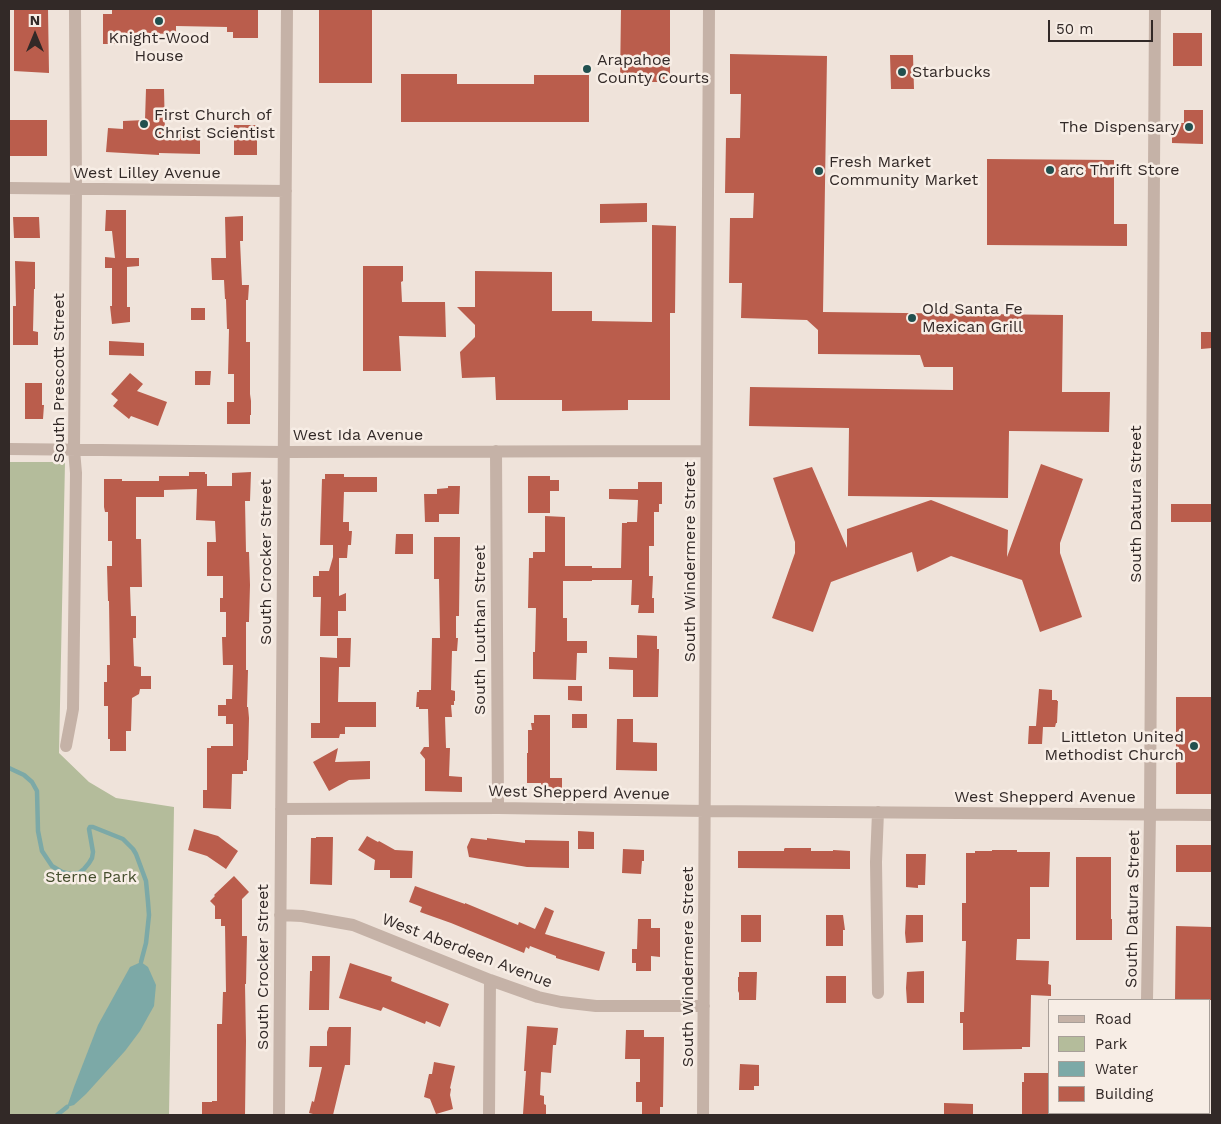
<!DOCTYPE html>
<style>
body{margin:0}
#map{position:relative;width:1221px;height:1124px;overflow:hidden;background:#efe3da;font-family:"Work Sans",sans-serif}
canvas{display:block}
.frame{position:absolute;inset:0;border:10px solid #322927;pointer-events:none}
.legend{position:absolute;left:1048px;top:999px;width:162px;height:115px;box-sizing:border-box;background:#f7ede5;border:1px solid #a89f99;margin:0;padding:6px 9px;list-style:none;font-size:15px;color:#322927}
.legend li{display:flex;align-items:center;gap:10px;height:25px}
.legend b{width:25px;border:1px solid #a89f99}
.north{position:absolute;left:10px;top:10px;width:50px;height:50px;-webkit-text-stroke:4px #f7ede5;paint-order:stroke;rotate:0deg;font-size:14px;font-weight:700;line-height:20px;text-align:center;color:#322927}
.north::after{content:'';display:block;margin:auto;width:18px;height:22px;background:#322927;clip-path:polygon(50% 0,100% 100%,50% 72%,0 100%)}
.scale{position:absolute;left:1048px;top:20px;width:105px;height:22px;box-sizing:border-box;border:2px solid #322927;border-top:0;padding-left:6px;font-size:15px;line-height:18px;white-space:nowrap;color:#322927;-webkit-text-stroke:4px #f7ede5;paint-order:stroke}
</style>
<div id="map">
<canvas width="1221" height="1124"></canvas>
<div class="frame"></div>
<ul class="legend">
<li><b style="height:6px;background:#c5b2a7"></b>Road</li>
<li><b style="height:14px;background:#b4bc9b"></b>Park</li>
<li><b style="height:14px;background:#7ca9a7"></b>Water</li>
<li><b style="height:14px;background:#ba5d4c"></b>Building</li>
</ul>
<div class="north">N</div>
<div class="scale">50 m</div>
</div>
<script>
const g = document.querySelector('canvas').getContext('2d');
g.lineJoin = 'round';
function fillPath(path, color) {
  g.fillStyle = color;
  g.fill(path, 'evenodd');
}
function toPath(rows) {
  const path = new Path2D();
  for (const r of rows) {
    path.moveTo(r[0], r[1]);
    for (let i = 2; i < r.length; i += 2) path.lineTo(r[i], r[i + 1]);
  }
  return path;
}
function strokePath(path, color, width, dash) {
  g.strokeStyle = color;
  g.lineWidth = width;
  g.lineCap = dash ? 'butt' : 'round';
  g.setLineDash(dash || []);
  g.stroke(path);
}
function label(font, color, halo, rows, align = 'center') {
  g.font = font + ' "Work Sans",sans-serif';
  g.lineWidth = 5;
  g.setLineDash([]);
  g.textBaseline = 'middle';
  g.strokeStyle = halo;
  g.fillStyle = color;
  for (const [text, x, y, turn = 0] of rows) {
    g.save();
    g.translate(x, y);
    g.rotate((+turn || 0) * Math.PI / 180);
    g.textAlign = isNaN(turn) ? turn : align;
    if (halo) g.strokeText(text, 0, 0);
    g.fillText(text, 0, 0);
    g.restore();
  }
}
fillPath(toPath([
 [9,462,65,462,59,753,89,782,116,798,174,807,169,1115,9,1115]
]), '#b4bc9b');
fillPath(toPath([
 [141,962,148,967,156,985,154,1006,140,1031,125,1051,86,1094,74,1105,67,1107,74,1087,98,1025,130,967]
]), '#7ca9a7');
strokePath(toPath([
 [9,768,24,775,32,782,37,791,38,831,42,851,52,866,62,872,71,874,79,873,84,869,89,863,92,858,93,852,89,829,90,827,93,827,123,839,133,849,136,854,146,881,148,902,149,915,146,943,141,962],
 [57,1115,67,1107]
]), '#7ca9a7', 4.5);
fillPath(toPath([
 [14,9,48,9,49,73,14,71],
 [112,9,258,9,258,38,233,38,233,32,227,32,227,27,176,26,176,34,133,33,133,36,115,36,115,44,103,44,103,14,112,14],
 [319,9,372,9,372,83,319,83],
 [621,9,670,9,670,82,620,82],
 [1173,33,1202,33,1202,66,1173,66],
 [730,54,827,56,823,312,1063,315,1062,392,1110,392,1109,432,1009,431,1008,498,848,496,849,428,749,426,750,387,953,390,953,367,924,367,920,355,818,354,818,330,807,320,741,318,742,283,729,283,730,218,753,218,754,193,725,193,726,138,740,138,741,94,730,94],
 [890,55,913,55,914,89,891,89],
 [401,74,457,74,457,84,534,84,534,75,589,75,589,122,401,122],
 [146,89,164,89,165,133,200,133,200,154,159,153,159,155,106,152,108,128,123,129,123,121,145,120],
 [1184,110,1203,110,1203,144,1172,143,1172,123,1184,123],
 [9,120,47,120,47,156,9,156],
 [234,125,257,125,257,155,234,155],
 [987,159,1114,160,1114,224,1127,224,1127,246,987,245],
 [647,203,647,222,600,223,600,204],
 [106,210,126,210,126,258,139,258,139,266,127,267,127,307,130,307,130,322,112,324,110,306,112,306,112,268,105,268,105,257,115,258,112,231,105,231],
 [243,216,243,241,240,241,242,285,249,285,248,300,246,300,246,342,250,342,250,394,251,401,251,415,250,415,250,424,227,424,227,402,234,402,234,374,228,374,229,329,227,329,226,299,225,299,224,280,212,280,211,258,226,258,225,217],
 [13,217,39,217,40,238,14,238],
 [652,225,676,226,675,313,670,313,670,400,628,400,628,410,562,411,562,400,496,400,495,377,462,378,460,352,475,337,475,325,457,307,475,307,475,271,552,272,552,311,592,311,592,321,652,322],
 [15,261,35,262,35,289,34,289,33,331,38,332,38,345,13,345,13,306,16,306],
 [363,266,403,266,403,281,401,282,402,302,445,302,446,337,399,336,401,371,363,371],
 [191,308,205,308,205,320,191,320],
 [1201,332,1212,332,1212,348,1201,349],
 [109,341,144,343,144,356,109,355],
 [195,371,211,371,210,385,195,385],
 [130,373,143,384,137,391,167,402,158,426,131,416,129,419,113,406,118,400,111,394],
 [25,383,42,383,42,405,44,405,43,419,25,419],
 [1041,464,1083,479,1060,543,1060,553,1082,617,1040,632,1022,580,951,556,917,572,912,552,831,582,813,632,772,618,795,553,795,542,773,478,812,467,847,548,847,529,931,500,1008,530,1007,557],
 [189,472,205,472,205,474,207,474,207,486,232,486,232,473,251,472,250,501,245,501,246,552,249,552,250,585,249,621,249,622,246,622,246,670,248,670,247,707,248,707,249,718,248,760,247,760,247,771,243,771,243,774,232,774,231,809,203,808,203,790,207,790,207,748,211,748,211,746,233,746,233,724,226,724,226,716,218,716,218,705,226,705,226,699,232,699,233,665,223,665,222,637,226,637,226,612,220,612,220,598,223,598,223,576,207,576,207,542,216,542,215,521,196,520,197,489,164,490,164,497,136,497,136,539,141,539,142,587,130,587,131,616,136,616,136,638,133,638,134,666,141,667,141,676,151,676,151,689,140,689,139,694,132,698,131,731,126,731,126,751,110,751,110,739,108,739,108,706,104,706,104,682,107,682,107,665,110,665,109,601,108,601,107,566,112,566,112,541,108,541,108,512,105,512,104,507,104,479,122,479,122,481,159,481,159,476,189,476],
 [325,474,344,474,344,477,377,477,377,492,344,492,343,522,349,522,349,531,352,531,351,545,348,545,347,558,339,558,339,596,346,593,346,611,338,611,338,636,320,636,321,597,313,597,313,576,319,576,319,571,329,571,333,557,333,545,320,545,322,479,325,479],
 [528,476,550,476,550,480,559,480,559,491,550,491,550,513,528,513],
 [638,482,662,482,662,504,659,504,659,512,654,512,654,546,649,546,649,576,653,576,652,598,654,598,654,613,638,613,639,605,631,605,632,580,592,580,592,581,563,581,563,618,567,618,567,641,587,641,587,653,577,653,576,680,533,679,533,652,535,652,536,608,528,608,529,558,533,558,533,552,545,552,545,516,565,517,565,566,592,566,592,568,621,568,622,523,627,523,627,522,637,522,638,500,609,499,609,489,638,489],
 [448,486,460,486,459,514,439,514,439,522,425,522,424,494,437,494,437,489,448,488],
 [1171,504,1212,504,1212,522,1171,522],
 [396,534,413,534,413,554,395,554],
 [434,537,460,537,459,616,456,616,456,638,458,638,457,651,452,651,451,690,455,691,455,701,454,701,454,705,451,705,452,717,445,717,446,748,450,748,449,776,462,777,462,792,425,791,425,759,420,753,424,747,429,747,428,709,419,709,419,707,416,707,417,692,419,692,419,690,431,690,432,638,440,638,439,579,434,579],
 [637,635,657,636,657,649,659,649,658,697,633,697,633,670,609,669,609,657,637,658],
 [337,638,351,638,350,667,339,667,338,702,376,702,376,727,345,727,345,734,340,734,339,738,311,738,311,723,320,723,320,657,337,658],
 [568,686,582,686,582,701,568,700],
 [1039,689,1052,690,1052,700,1057,700,1057,701,1058,701,1057,723,1056,723,1055,727,1043,727,1042,744,1028,744,1029,726,1036,726],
 [1176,697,1212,697,1212,794,1176,794],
 [572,714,587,714,587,728,572,728],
 [534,715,550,715,550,778,562,778,562,790,542,790,541,783,527,783,527,753,528,753,528,730,532,730,531,723,534,723],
 [617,719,633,719,633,742,657,743,657,771,616,770],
 [338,748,335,762,370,761,370,779,349,780,329,791,313,762],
 [194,829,218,836,238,851,226,869,207,856,188,850],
 [578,831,594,832,594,849,578,849],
 [367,836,378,842,379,841,395,850,413,851,412,878,390,878,390,870,374,870,375,860,358,850],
 [316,837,333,837,332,885,310,884,311,838,316,838],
 [471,838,487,840,487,838,525,843,525,840,569,841,569,868,527,867,469,857,467,847],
 [1176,845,1212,845,1212,872,1176,872],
 [785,848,811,848,811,851,833,851,833,850,850,851,850,869,738,868,738,851,784,851,784,849],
 [623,849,644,850,644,861,642,861,641,874,622,873],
 [992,850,1017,850,1017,852,1050,852,1049,887,1030,887,1030,939,1017,939,1016,960,1049,961,1048,984,1051,985,1051,996,1031,995,1030,1047,1022,1047,1022,1049,963,1050,963,1023,960,1023,960,1012,964,1012,966,941,962,941,962,903,966,903,966,853,975,853,975,851,992,851],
 [906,854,926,854,925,885,918,885,918,888,906,887],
 [1076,857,1111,857,1111,919,1112,919,1112,940,1076,940],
 [234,876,249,892,242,899,242,936,247,936,246,984,245,984,246,1041,245,1115,202,1115,202,1102,212,1102,212,1101,217,1101,217,1024,222,1024,223,992,226,992,225,926,221,926,221,919,215,919,215,906,210,901,215,896,214,895],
 [415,886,465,904,465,903,518,925,519,922,535,929,545,907,554,911,545,934,605,952,599,971,556,958,556,956,530,946,529,949,526,947,524,953,451,923,420,912,422,907,409,902],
 [741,915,761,915,761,942,741,942],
 [826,915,843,915,845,930,843,930,843,946,826,946],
 [906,915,923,915,923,942,906,943,905,933],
 [638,919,651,919,651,928,660,928,660,957,651,956,651,971,636,971,636,963,632,963,632,949,637,949],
 [1176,926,1212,927,1212,1000,1175,1000],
 [312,956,330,956,329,1010,309,1010,310,971,312,971],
 [350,963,392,977,391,981,449,1004,440,1027,426,1021,425,1024,383,1007,381,1011,339,998],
 [924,971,924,1003,907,1003,906,988,907,972],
 [739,972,757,972,756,1000,739,1000,739,993,738,991,738,977,739,977],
 [826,976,846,976,846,1003,826,1003],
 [527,1026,558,1028,556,1045,553,1045,551,1073,541,1072,540,1095,544,1096,544,1104,546,1105,546,1115,523,1114,526,1071,524,1071],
 [329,1027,351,1027,350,1065,345,1065,333,1115,317,1115,309,1113,312,1101,314,1102,322,1067,309,1067,310,1046,327,1046,327,1032],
 [626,1030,644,1030,644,1037,664,1037,663,1107,660,1107,660,1115,642,1115,642,1102,636,1102,636,1082,640,1082,640,1059,625,1059],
 [434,1062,455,1066,450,1088,451,1089,450,1095,453,1109,436,1114,430,1099,424,1097,429,1074,432,1074],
 [740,1064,759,1065,759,1086,754,1086,754,1090,739,1090],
 [1024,1073,1050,1073,1050,1115,1022,1115,1022,1082,1024,1082],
 [944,1103,973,1104,973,1115,944,1115]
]), '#ba5d4c');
strokePath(toPath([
 [9,188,286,191],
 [9,449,283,452,706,451],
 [496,451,498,808],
 [66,746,73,709,76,473,74,450,76,189,75,9],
 [281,809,498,808,705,811,1212,815],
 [878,812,876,862,878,993],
 [280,915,302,916,353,925,490,980,538,997,561,1002,596,1006,704,1006],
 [1147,1000,1150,814,1155,9],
 [279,1115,287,9],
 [489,1115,490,980],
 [703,1115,709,9],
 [1146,1115,1146,1113]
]), '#c5b2a7', 12);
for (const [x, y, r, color] of [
 [159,21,5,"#21504f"],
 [587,69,5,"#21504f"],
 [902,72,5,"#21504f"],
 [144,124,5,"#21504f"],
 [1189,127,5,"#21504f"],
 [1050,170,5,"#21504f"],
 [819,171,5,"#21504f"],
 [912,318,5,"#21504f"],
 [1194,746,5,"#21504f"]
]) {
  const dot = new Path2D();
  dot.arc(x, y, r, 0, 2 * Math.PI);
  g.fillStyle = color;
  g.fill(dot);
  strokePath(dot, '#f7ede5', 2);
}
label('16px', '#322927', '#f7ede5', [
 ["Knight-Wood",159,38,"center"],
 ["House",159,56,"center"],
 ["Arapahoe",597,60],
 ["County Courts",597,78],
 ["Starbucks",912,72],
 ["First Church of",154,115],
 ["Christ Scientist",154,133],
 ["The Dispensary",1179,127,"right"],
 ["Fresh Market",829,162],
 ["Community Market",829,180],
 ["arc Thrift Store",1060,170],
 ["Old Santa Fe",922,309],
 ["Mexican Grill",922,327],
 ["Littleton United",1184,737,"right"],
 ["Methodist Church",1184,755,"right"]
], 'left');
label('16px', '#322927', '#f7ede5', [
 ["West Lilley Avenue",147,173],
 ["South Prescott Street",59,378,-90],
 ["West Ida Avenue",358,435],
 ["South Datura Street",1136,504,-90],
 ["South Crocker Street",266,562,-90],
 ["South Windermere Street",690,562,-90],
 ["South Louthan Street",480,630,-90],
 ["West Shepperd Avenue",579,793,1],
 ["West Shepperd Avenue",1045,797],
 ["South Datura Street",1133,909,-89],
 ["West Aberdeen Avenue",467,951,21],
 ["South Crocker Street",263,967,-90],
 ["South Windermere Street",688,967,-90]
]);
label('16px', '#454e2d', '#f7ede5', [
 ["Sterne Park",91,877]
]);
</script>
